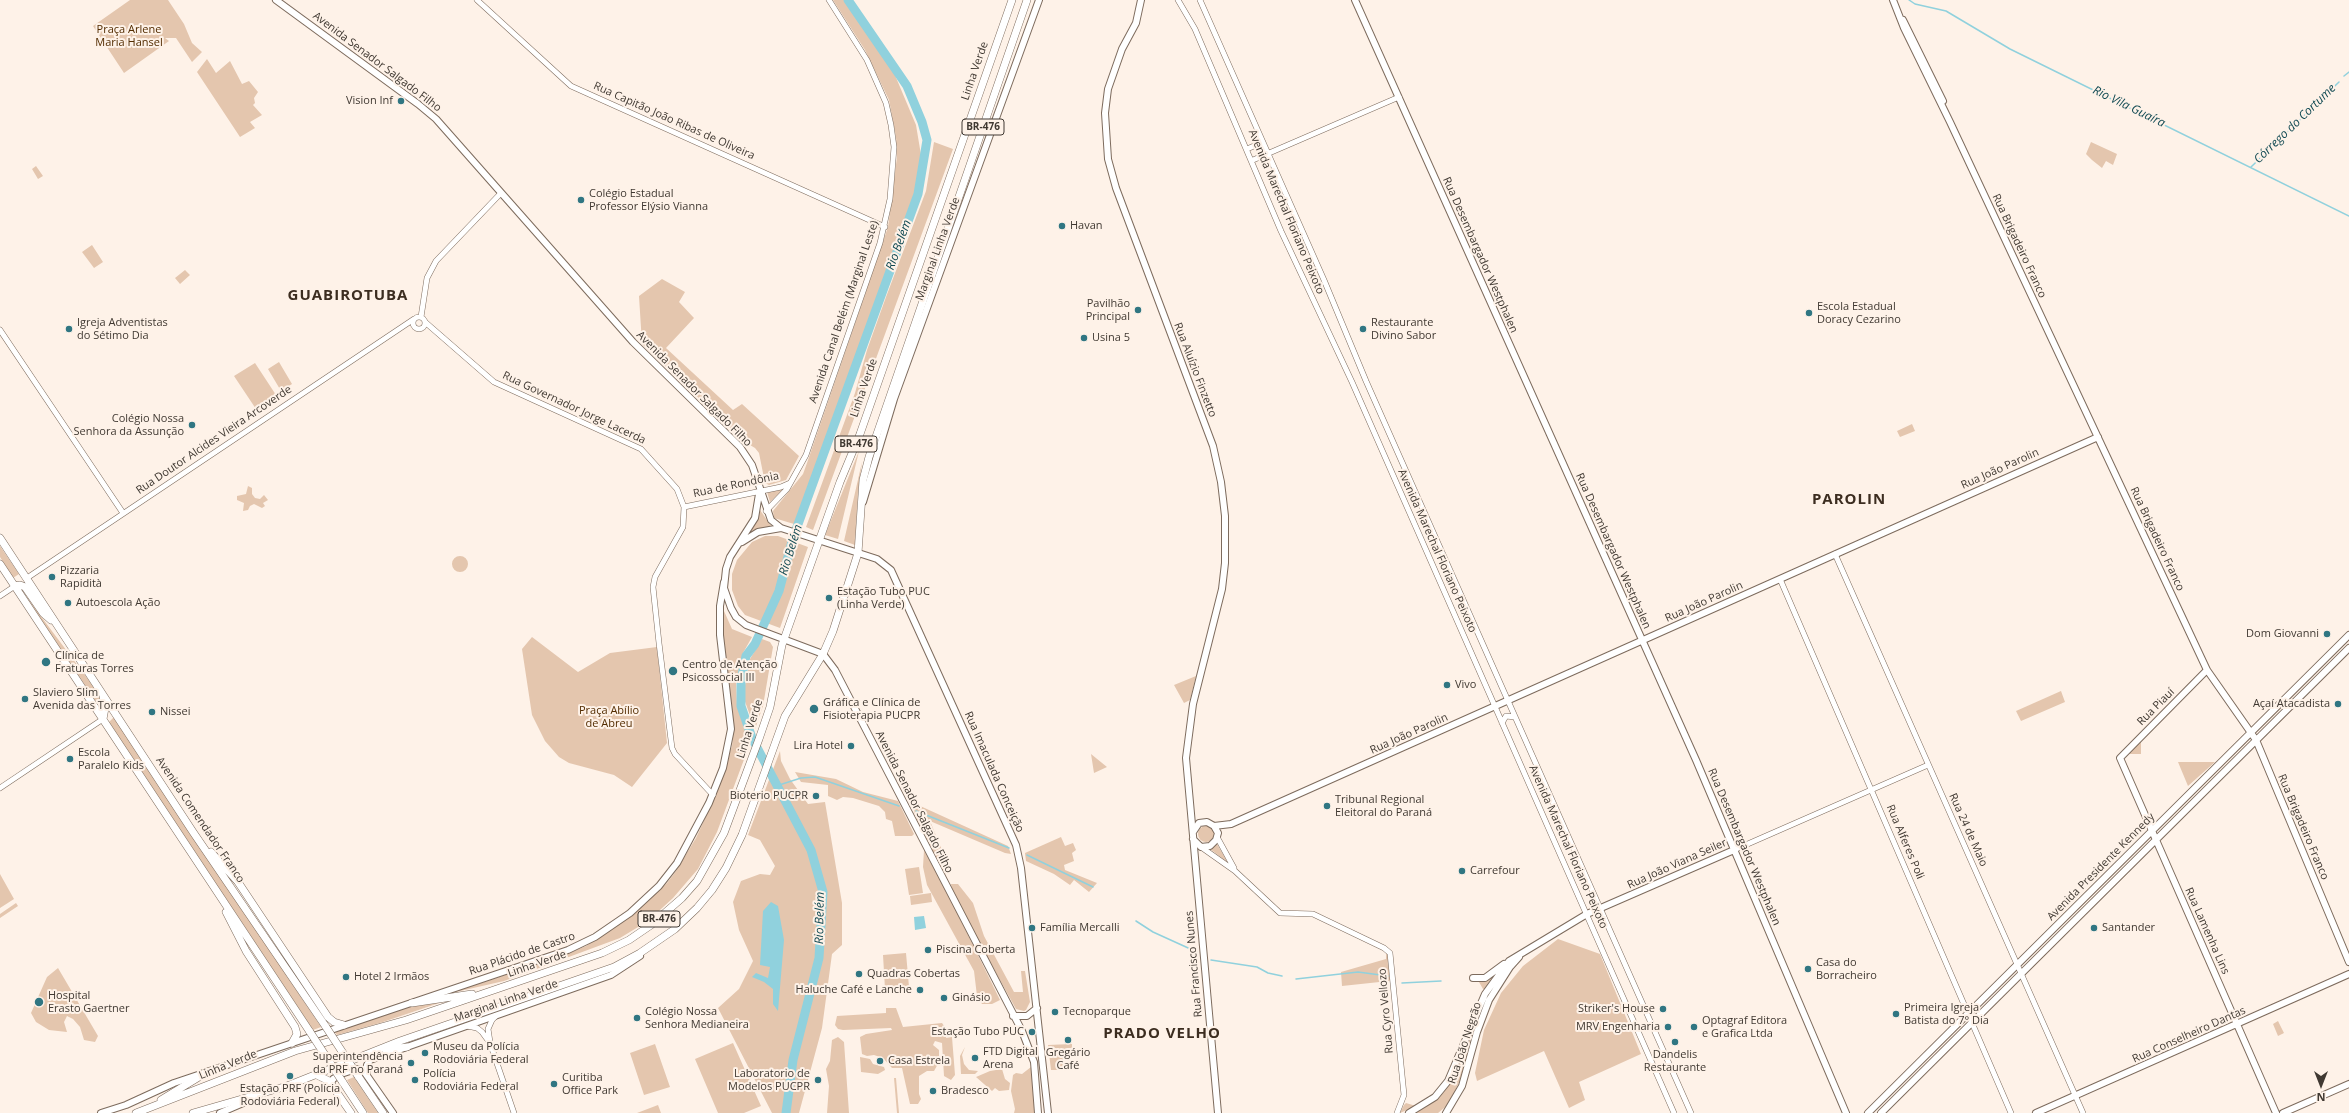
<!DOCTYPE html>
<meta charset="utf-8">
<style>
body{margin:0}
#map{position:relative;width:2349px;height:1113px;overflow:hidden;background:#fef2e8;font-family:"Open Sans",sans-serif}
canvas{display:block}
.north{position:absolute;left:2301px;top:1065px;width:40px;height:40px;-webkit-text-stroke:3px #fef2e8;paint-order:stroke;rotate:180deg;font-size:11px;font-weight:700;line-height:16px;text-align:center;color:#403932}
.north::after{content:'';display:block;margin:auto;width:14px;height:18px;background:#403932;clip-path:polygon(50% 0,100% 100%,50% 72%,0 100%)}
</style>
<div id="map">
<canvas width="2349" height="1113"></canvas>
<div class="north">N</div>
</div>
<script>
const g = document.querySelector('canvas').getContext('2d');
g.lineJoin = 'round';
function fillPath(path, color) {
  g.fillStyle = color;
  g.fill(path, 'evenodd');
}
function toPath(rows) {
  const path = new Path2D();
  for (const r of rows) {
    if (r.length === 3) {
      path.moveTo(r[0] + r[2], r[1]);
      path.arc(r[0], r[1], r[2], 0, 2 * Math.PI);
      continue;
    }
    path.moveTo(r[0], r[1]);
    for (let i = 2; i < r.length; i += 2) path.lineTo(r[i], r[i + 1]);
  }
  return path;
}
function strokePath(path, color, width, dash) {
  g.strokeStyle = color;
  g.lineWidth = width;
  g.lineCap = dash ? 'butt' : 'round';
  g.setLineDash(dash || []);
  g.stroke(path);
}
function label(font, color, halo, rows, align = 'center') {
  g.font = font + ' "Open Sans",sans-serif';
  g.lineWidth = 4;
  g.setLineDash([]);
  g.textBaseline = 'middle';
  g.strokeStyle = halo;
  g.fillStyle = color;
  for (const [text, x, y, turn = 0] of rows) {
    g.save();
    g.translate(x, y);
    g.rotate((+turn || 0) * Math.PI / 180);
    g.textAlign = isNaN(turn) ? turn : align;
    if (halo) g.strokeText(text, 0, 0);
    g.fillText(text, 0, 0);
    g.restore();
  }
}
fillPath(toPath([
 [130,0,168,0,184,24,192,43,202,52,192,62,176,38,165,38,169,41,124,73,93,26],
 [833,0,844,0,892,68,916,125,921,155,915,193,817,467,794,524,774,518,773,511,803,474,807,463,888,227,897,157,896,137,889,100,865,50],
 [207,59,216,73,230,61,242,84,249,81,258,92,254,98,255,103,253,105,262,115,250,122,255,128,240,137,197,72],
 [934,142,953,149,813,530,806,527,855,393,867,350,886,297,926,191],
 [2091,142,2117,154,2113,165,2106,161,2102,168,2092,160,2086,154],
 [36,166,43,176,38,179,32,169],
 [92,245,103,262,94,268,82,252],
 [185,270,190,275,180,284,175,278],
 [662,279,685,292,679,302,694,318,666,348,733,410,742,404,799,456,786,480,769,485,765,483,759,453,755,448,745,442,642,344,639,296],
 [279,362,292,384,281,391,268,369],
 [255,363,276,395,256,409,234,376],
 [1912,424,1915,431,1900,437,1897,431],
 [859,451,838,539,825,535],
 [862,462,858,493,855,545,844,541],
 [248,486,252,488,252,494,255,498,260,499,264,495,268,500,263,503,265,506,262,508,254,504,250,506,248,510,243,511,244,503,237,500,237,496,246,494],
 [784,489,770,502,767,492],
 [760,510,771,526,750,533,749,532],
 [765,536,778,536,808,547,780,628,745,615,738,606,732,590,732,574,737,560,752,542],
 [0,546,19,574,13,578,0,557],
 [460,564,8],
 [22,591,99,694,100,701,97,703],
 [724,611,732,629,752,637,743,653,736,681,737,705,752,738,717,832,698,869,673,898,648,921,620,938,504,981,447,994,555,959,586,946,635,913,667,883,676,871,696,838,715,797,732,746,734,728,724,651],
 [532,637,578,672,610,653,657,647,667,743,632,787,614,775,569,763,559,757,545,741,532,715,522,649],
 [762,639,770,642,773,647,763,706,755,729,743,696,750,659],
 [1196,676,1190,700,1184,703,1174,685],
 [2061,691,2065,702,2021,721,2016,711],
 [114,717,321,1027,313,1030,109,722],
 [2141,741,2141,754,2126,754],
 [780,751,781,761,790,779,808,804,825,802,842,903,842,945,832,954,822,1028,799,1113,772,1113,718,1008,739,989,753,961,739,930,733,902,741,881,760,874,770,875,775,866,760,840,748,835],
 [1091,754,1107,767,1094,773],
 [2178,762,2215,762,2188,786],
 [795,772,836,779,863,792,898,801,914,834,912,836,895,836,892,821,886,819,885,812,879,806,853,798,843,797,837,800,828,796,828,785,801,782],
 [918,805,1008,846,1011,854,1005,853,930,821,949,867,950,873,944,874,915,816,914,808],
 [1206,834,8],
 [1061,837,1065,846,1073,843,1076,850,1072,853,1074,861,1064,865,1065,870,1097,883,1089,892,1074,880,1070,885,1054,874,1026,861,1025,853],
 [1217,844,1228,863,1209,848],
 [924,850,949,896,1000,1000,992,1004,982,1004,977,996,974,971,927,885,923,867],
 [919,867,923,893,909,895,905,869],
 [0,874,14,899,0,908],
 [951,884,958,884,973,903,984,936,1014,992,1023,992,1021,971,1025,971,1030,1002,1026,1010,1024,1011,1016,1009,974,933,952,890],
 [931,893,932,902,911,905,910,896],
 [16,903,18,906,0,918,0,914],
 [1558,939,1600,954,1641,1054,1579,1082,1585,1100,1569,1108,1544,1051,1477,1081,1475,1073,1484,1030,1501,993,1523,966],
 [1386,952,1389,955,1392,978,1389,981,1342,986,1341,972,1386,959],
 [906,953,909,987,885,989,883,955],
 [58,968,98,1036,95,1042,84,1040,80,1027,73,1019,67,1016,64,1022,67,1032,49,1030,36,1022,31,1013,47,977],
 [1499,970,1485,989,1483,989,1479,982],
 [451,999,380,1023,337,1035,334,1031,407,1006],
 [886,1008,896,1008,903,1027,942,1023,947,1030,946,1038,952,1037,955,1075,951,1080,944,1076,942,1043,935,1041,933,1045,939,1050,939,1062,934,1071,927,1071,919,1076,919,1094,921,1099,918,1104,910,1104,902,1068,892,1068,883,1058,874,1055,867,1056,862,1054,860,1037,866,1034,892,1030,891,1028,843,1030,838,1029,835,1025,837,1016,886,1013],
 [1476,1018,1460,1080,1449,1104,1438,1113,1416,1113,1439,1098,1451,1083],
 [2278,1021,2284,1033,2278,1036,2273,1024],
 [838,1037,844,1042,849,1113,827,1113,829,1086,826,1069,830,1061,832,1040],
 [733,1043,761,1106,744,1113,718,1113,695,1059],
 [655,1044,670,1087,644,1095,630,1053],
 [1072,1044,1072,1048,1062,1050,1064,1070,1051,1070,1048,1045],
 [965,1047,962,1055,964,1064,969,1070,978,1071,975,1074,961,1074,960,1056],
 [860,1057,870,1059,873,1064,884,1067,885,1070,878,1074,861,1072],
 [1031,1067,1035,1113,1014,1113,1015,1109,1011,1091,1013,1075,1016,1073,1022,1074],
 [1002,1069,1005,1079,1010,1083,1009,1090,999,1091,995,1088,992,1091,976,1077,990,1071],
 [354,1077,378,1113,368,1113,347,1080],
 [894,1078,896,1078,899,1113,897,1113],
 [1406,1103,1416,1106,1400,1113,1404,1105],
 [658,1105,661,1113,637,1113]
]), '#e4c6ae');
fillPath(toPath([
 [771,902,778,906,784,940,778,1011,773,1004,773,989,764,982,752,977,756,973,768,978,770,967,760,965,763,911],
 [924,916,926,928,915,930,914,917]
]), '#90d1dd');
strokePath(toPath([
 [1909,0,1915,4,1946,11,2010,49,2349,216],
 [2344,76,2349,72],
 [2251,167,2339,82],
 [776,786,801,778,815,777,899,806],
 [916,811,1009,848],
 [1027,855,1093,887],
 [1136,921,1153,932,1197,952],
 [1211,960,1257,967,1268,973,1282,976],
 [1296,979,1358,972,1388,976],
 [1402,983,1441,981]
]), '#90d1dd', 1.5);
strokePath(toPath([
 [786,1113,793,1060,819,958,823,892,811,850,752,738,741,706,741,680,746,656,755,644,779,591,793,538,918,194,927,140,922,122,907,86,848,0]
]), '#90d1dd', 9);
const minor = toPath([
 [477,0,571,86,885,227],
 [1178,0,1195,29,1281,231,1352,382,1674,1113],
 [1200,0,1324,280,1366,381,1691,1113],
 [1247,149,1263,142],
 [1253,160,1399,97],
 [419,323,6],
 [421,317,427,278,436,261,501,193],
 [425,322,494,382,641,449,677,489,684,507,683,527,655,577,653,587,659,643,672,748,675,754,713,795],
 [0,330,123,513],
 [684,507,781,487,790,483],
 [766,511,787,489,806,455,880,243,890,199,894,147,891,125,886,103,867,60,829,0],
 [1835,554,2083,1113],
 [27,578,414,319],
 [1780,579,2011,1113],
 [0,596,15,586],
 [1502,723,1506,716,1515,717],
 [0,788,103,719],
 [1217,837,1234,868],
 [1201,847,1235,871,1280,913,1313,914,1384,948,1390,953,1404,1095,1397,1113],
 [1734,850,1928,765],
 [467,1026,477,1028,482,1032,490,1043,514,1113],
 [490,1042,488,1029,492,1020,495,1017]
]);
const major = toPath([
 [276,0,418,104,436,119,633,342,740,447,752,465,771,520,781,528,877,559,891,570,1016,845,1021,868,1048,1113],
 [1141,0,1136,23,1122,49,1108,89,1105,113,1108,159,1116,188,1213,446,1221,482,1225,516,1225,563,1222,589,1193,704,1186,758,1218,1113],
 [1355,0,1696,760,1846,1113],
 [1893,0,1904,28,1950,122,2207,670,2256,740,2349,962],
 [1903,20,1943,101],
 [759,494,755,518,730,557,726,569,724,588,731,608,736,617,746,625,823,654,835,670,1022,1031,1034,1062,1038,1113],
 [863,502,894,399,1039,0],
 [742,542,758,532,781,528],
 [2207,670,2120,758,2276,1113],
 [1214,826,1231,824,2098,437],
 [1193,832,1199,823,1207,822,1214,826,1218,833,1216,840,1210,846,1201,847,1193,839],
 [1473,978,1485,978,1504,964],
 [1013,1016,1027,1016,1037,1008],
 [367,1074,367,1065,370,1060,611,975,640,956],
 [331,1083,333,1079,341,1074,356,1069,363,1070,393,1113],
 [101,1113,126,1105,174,1083,568,950,595,937,630,913,659,886,677,863,709,803,723,768,731,729,720,635,720,606,724,582],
 [220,1113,257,1097],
 [1409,1113,1435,1097,1448,1081,1485,994,1509,961,1587,914,1734,850],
 [1446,1113,1462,1086,1477,1032,1489,1000,1510,967,1519,957],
 [1868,1113,2349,635],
 [1881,1113,2349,648],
 [2036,1113,2349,974],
 [2283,1113,2349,1084]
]);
const highway = toPath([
 [0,538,193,832,326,1027],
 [0,564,310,1032],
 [15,586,20,585,25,587,43,613,51,620],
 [103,719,105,708,103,696],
 [211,852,238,882,328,1017,334,1022,344,1025],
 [226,912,246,951,295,1027,297,1034,292,1043],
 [412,1003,472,994],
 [386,1050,407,1047],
 [317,1075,329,1081,351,1113],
 [358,1076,383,1113],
 [342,1081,363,1113],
 [161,1100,207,1072],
 [136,1113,295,1051,406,1020,602,953,629,940,651,925,682,898,697,881,724,833,759,739,770,707,782,645,840,482,860,434,1012,0],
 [193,1113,287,1086,400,1041,614,967,640,953,675,929,697,908,712,890,726,868,742,835,785,716,823,654,833,631,858,553,863,480,869,457,1027,0]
]);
strokePath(minor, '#7d6b5d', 6);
strokePath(major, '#7d6b5d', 8);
strokePath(highway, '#7d6b5d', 8);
strokePath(minor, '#fff', 5);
strokePath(major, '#fff', 6);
strokePath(highway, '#fff', 7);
const highwayBridge = toPath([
 [326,1027,358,1076],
 [310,1032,342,1081]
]);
strokePath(highwayBridge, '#7d6b5d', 8, []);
strokePath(highwayBridge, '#fff', 7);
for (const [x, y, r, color] of [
 [401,101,4,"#307682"],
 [581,200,4,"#307682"],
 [1062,226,4,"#307682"],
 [1138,310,4,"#307682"],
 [1809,313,4,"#307682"],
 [69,329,4,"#307682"],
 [1363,329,4,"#307682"],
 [1084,338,4,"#307682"],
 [192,425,4,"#307682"],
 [52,577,4,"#307682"],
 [829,598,4,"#307682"],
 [68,603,4,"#307682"],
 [2327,634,4,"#307682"],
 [46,662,5,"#307682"],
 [673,671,5,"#307682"],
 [1447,685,4,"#307682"],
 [25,699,4,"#307682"],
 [2338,704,4,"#307682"],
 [814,709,5,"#307682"],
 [152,712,4,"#307682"],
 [851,746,4,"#307682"],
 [70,759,4,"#307682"],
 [816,796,4,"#307682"],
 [1327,806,4,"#307682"],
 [1462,871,4,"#307682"],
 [1032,928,4,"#307682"],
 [2094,928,4,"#307682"],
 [928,950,4,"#307682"],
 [1808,969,4,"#307682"],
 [859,974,4,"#307682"],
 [346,977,4,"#307682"],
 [920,990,4,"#307682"],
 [944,998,4,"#307682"],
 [39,1002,5,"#307682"],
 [1663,1009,4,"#307682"],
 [1055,1012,4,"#307682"],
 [1896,1014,4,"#307682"],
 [637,1018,4,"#307682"],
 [1668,1027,4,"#307682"],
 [1694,1027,4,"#307682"],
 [1032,1032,4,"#307682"],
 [1068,1040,4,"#307682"],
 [1675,1042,4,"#307682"],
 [425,1053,4,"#307682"],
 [975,1058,4,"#307682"],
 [880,1061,4,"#307682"],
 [411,1063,4,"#307682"],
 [290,1076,4,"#307682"],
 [415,1080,4,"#307682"],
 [818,1080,4,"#307682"],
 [554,1084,4,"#307682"],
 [933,1091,4,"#307682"]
]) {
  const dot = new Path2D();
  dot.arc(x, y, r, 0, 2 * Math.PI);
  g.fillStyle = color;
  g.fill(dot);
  strokePath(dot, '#fef2e8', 1.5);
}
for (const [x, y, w] of [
 [983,127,42],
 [856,444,42],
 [659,919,42]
]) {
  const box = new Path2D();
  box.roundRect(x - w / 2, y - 8, w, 16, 3);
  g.fillStyle = '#fef2e8';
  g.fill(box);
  strokePath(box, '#403932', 1);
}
label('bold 10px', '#403932', null, [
 ["BR-476",983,127],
 ["BR-476",856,444],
 ["BR-476",659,919]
]);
label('11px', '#532c00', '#fef2e8', [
 ["Praça Arlene",129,30],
 ["Maria Hansel",129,43],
 ["Praça Abílio",609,711],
 ["de Abreu",609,724]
]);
label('11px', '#403932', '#fef2e8', [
 ["Avenida Senador Salgado Filho",377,62,37],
 ["Linha Verde",975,71,-71],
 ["Rua Capitão João Ribas de Oliveira",674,121,24],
 ["Avenida Marechal Floriano Peixoto",1286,212,67],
 ["Rua Brigadeiro Franco",2019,246,65],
 ["Marginal Linha Verde",938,249,-70],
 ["Rua Desembargador Westphalen",1480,255,66],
 ["Avenida Canal Belém (Marginal Leste)",844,312,-71],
 ["Rua Aluízio Finzetto",1195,370,69],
 ["Linha Verde",864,388,-71],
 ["Avenida Senador Salgado Filho",694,389,45],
 ["Rua Governador Jorge Lacerda",574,408,25],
 ["Rua Doutor Alcides Vieira Arcoverde",214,440,-34],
 ["Rua João Parolin",2000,469,-24],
 ["Rua de Rondônia",736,485,-12],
 ["Rua Brigadeiro Franco",2157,539,65],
 ["Avenida Marechal Floriano Peixoto",1437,551,66],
 ["Rua Desembargador Westphalen",1613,551,66],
 ["Rua João Parolin",1704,602,-24],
 ["Rua Piauí",2156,707,-45],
 ["Linha Verde",750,729,-72],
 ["Rua João Parolin",1409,734,-24],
 ["Rua Imaculada Conceição",994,772,66],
 ["Avenida Senador Salgado Filho",914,802,63],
 ["Avenida Comendador Franco",200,820,56],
 ["Rua Brigadeiro Franco",2303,827,67],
 ["Rua 24 de Maio",1968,830,66],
 ["Rua Alferes Poli",1905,842,67],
 ["Avenida Marechal Floriano Peixoto",1568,847,66],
 ["Rua Desembargador Westphalen",1744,847,67],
 ["Rua João Viana Seiler",1677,864,-24],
 ["Avenida Presidente Kennedy",2101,867,-45],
 ["Rua Lamenha Lins",2207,931,66],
 ["Rua Plácido de Castro",522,954,-19],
 ["Linha Verde",537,964,-19],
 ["Rua Francisco Nunes",1194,964,-95],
 ["Marginal Linha Verde",506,1001,-19],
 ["Rua Cyro Vellozo",1386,1011,-95],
 ["Rua Conselheiro Dantas",2189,1035,-24],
 ["Rua João Negrão",1465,1043,-72],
 ["Linha Verde",228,1065,-22]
]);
label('11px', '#403932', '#fef2e8', [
 ["Vision Inf",393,101,"right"],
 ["Colégio Estadual",589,194],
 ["Professor Elýsio Vianna",589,207],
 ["Havan",1070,226],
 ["Pavilhão",1130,304,"right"],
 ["Principal",1130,317,"right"],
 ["Escola Estadual",1817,307],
 ["Doracy Cezarino",1817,320],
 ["Igreja Adventistas",77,323],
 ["do Sétimo Dia",77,336],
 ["Restaurante",1371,323],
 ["Divino Sabor",1371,336],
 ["Usina 5",1092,338],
 ["Colégio Nossa",184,419,"right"],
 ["Senhora da Assunção",184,432,"right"],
 ["Pizzaria",60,571],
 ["Rapidità",60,584],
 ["Estação Tubo PUC",837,592],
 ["(Linha Verde)",837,605],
 ["Autoescola Ação",76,603],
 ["Dom Giovanni",2319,634,"right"],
 ["Clínica de",55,656],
 ["Fraturas Torres",55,669],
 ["Centro de Atenção",682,665],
 ["Psicossocial III",682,678],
 ["Vivo",1455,685],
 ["Slaviero Slim",33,693],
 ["Avenida das Torres",33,706],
 ["Gráfica e Clínica de",823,703],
 ["Fisioterapia PUCPR",823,716],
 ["Açaí Atacadista",2330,704,"right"],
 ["Nissei",160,712],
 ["Lira Hotel",843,746,"right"],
 ["Escola",78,753],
 ["Paralelo Kids",78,766],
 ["Bioterio PUCPR",808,796,"right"],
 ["Tribunal Regional",1335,800],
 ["Eleitoral do Paraná",1335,813],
 ["Carrefour",1470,871],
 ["Família Mercalli",1040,928],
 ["Santander",2102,928],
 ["Piscina Coberta",936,950],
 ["Casa do",1816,963],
 ["Borracheiro",1816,976],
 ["Quadras Cobertas",867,974],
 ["Hotel 2 Irmãos",354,977],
 ["Haluche Café e Lanche",912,990,"right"],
 ["Hospital",48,996],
 ["Erasto Gaertner",48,1009],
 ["Ginásio",952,998],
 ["Primeira Igreja",1904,1008],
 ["Batista do 7° Dia",1904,1021],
 ["Striker's House",1655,1009,"right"],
 ["Colégio Nossa",645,1012],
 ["Senhora Medianeira",645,1025],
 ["Tecnoparque",1063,1012],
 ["Optagraf Editora",1702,1021],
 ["e Grafica Ltda",1702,1034],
 ["MRV Engenharia",1660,1027,"right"],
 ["Estação Tubo PUC",1024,1032,"right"],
 ["Museu da Polícia",433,1047],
 ["Rodoviária Federal",433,1060],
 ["FTD Digital",983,1052],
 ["Arena",983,1065],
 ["Gregário",1068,1053,"center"],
 ["Café",1068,1066,"center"],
 ["Dandelis",1675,1055,"center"],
 ["Restaurante",1675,1068,"center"],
 ["Superintendência",403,1057,"right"],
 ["da PRF no Paraná",403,1070,"right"],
 ["Casa Estrela",888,1061],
 ["Polícia",423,1074],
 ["Rodoviária Federal",423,1087],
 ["Laboratorio de",810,1074,"right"],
 ["Modelos PUCPR",810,1087,"right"],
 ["Curitiba",562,1078],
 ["Office Park",562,1091],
 ["Estação PRF (Polícia",290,1089,"center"],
 ["Rodoviária Federal)",290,1102,"center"],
 ["Bradesco",941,1091]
], 'left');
label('italic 12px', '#104952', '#fef2e8', [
 ["Rio Vila Guaíra",2129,107,26],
 ["Córrego do Cortume",2295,124,-44],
 ["Rio Belém",899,245,-70],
 ["Rio Belém",791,550,-73],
 ["Rio Belém",820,918,-89]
]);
g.letterSpacing = '1px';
label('bold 15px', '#3c2d20', '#fef2e8', [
 ["GUABIROTUBA",348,296],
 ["PAROLIN",1849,500],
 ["PRADO VELHO",1162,1034]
]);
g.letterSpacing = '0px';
</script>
